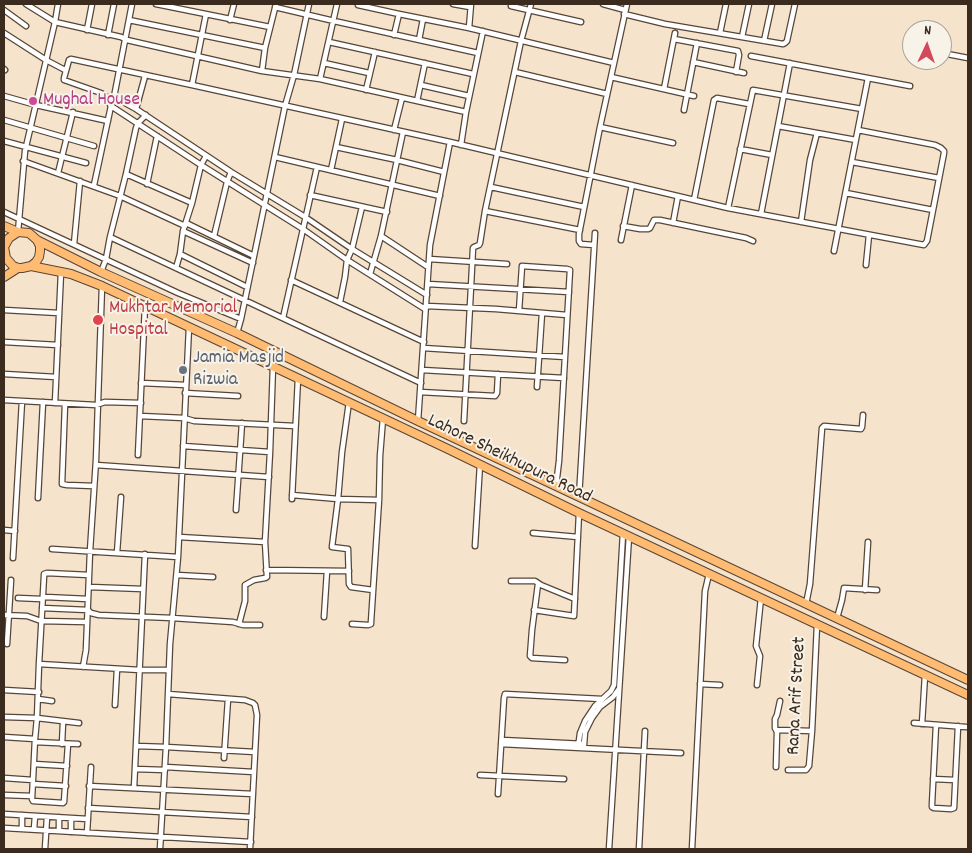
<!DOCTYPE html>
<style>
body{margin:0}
#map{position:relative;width:972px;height:853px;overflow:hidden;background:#f5e3cc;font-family:Dekko,sans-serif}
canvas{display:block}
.frame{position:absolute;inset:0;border:5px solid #3b2a1e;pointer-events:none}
.north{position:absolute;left:902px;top:20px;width:50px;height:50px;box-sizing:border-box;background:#f7f3e8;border:1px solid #aca397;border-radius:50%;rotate:3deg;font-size:14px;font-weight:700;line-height:20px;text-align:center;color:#3b2a1e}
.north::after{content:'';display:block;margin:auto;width:18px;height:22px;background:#d1495b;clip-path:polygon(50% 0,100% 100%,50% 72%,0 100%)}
</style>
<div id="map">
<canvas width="972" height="853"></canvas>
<div class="frame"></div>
<div class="north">N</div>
</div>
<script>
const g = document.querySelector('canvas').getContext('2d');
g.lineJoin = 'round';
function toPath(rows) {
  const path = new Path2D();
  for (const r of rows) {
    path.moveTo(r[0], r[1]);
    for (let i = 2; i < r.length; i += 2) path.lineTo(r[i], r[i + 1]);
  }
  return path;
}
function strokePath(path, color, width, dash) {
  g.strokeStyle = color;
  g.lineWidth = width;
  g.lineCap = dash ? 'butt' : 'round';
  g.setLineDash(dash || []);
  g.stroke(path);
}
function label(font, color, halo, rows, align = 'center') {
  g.font = font + ' Dekko,sans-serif';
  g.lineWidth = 4;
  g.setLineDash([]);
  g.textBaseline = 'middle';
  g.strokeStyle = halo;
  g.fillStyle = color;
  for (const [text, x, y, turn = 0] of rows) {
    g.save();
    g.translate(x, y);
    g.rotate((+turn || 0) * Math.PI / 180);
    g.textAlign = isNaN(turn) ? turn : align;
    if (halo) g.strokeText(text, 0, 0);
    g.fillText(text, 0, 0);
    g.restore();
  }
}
const minor = toPath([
 [26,4,55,22,121,37,127,40,262,71,320,79,466,112,461,145],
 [156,4,270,27],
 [358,4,358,5,399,14,469,28,614,63],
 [453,4,470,7],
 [603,4,625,10],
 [511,6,581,22],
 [275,7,334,21,478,53],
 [4,10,26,26],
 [624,14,665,24,783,44,785,43,787,41,795,4],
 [129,20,265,48],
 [230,20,234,4],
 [469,28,471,4],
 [87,30,92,4],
 [4,33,46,60,65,70],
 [720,33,726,4],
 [108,35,114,4],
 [394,35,399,14],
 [742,37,749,4],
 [674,39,738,51,739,55,736,72],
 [419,40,423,19],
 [764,41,772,4],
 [329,42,473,74],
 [942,53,968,58],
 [751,56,910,86],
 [693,62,744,73],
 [324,63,369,73],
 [4,69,5,70],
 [262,71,265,48,276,4],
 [515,72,607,94],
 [611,77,694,96],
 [320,79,337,4],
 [192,85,206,14],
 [421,85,469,96],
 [664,89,675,33],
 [366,90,375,52],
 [4,96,36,105,108,121],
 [114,97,132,4],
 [110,99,109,103,111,106,201,165,303,229,347,260,425,309],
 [417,101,425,63],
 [136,109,145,76],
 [684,110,697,43],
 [466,112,483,31],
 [4,120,94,146],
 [778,126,856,140],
 [600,127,673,143],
 [394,130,402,98],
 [4,141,86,163],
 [336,147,397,160,444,172],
 [740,149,772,155],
 [275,157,440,196],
 [23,161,120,196,185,226],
 [852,162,939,178],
 [331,170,342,119],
 [58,173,73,112],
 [126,174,192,203],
 [147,184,157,136],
 [94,185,111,106],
 [491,187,584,207],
 [846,193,933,210],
 [310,195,387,212],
 [694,200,714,100,717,98,749,104],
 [728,208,753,90,862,109],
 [485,211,580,230],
 [4,212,178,293,241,319],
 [761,214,790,63],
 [801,222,810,160,817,133],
 [186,223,254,256],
 [673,223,678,196],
 [623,226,640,229,648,229,650,228,654,220,660,220,746,238,753,241],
 [183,231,253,263],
 [18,232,25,151,55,22,58,4],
 [214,236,227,182,231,172],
 [381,236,428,267],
 [110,237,421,383],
 [621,240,632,185],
 [74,244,80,181],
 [594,245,581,244,579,241,579,234,600,127,627,4],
 [834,251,868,78],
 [180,254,247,287],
 [429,259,507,264],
 [866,265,869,235],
 [176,268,180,254,183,231,192,203,201,165,206,156],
 [101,272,106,259,110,237,126,174,136,128,138,123,146,115],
 [370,274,381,236,403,132],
 [291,280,424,342],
 [428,284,569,292],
 [427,295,352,249,305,217,231,172,136,109,114,97,110,99,101,93,64,80,64,78,69,60,71,59,192,85,450,142,728,208,924,245,927,241,944,153,944,151,941,148,935,145,858,130],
 [340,302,345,277,347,260,352,249,362,207],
 [426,306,496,309,567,315],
 [4,310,59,313],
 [519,311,522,266,567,269,570,270,559,461,556,486],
 [283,318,317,167],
 [237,333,241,319,285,106,294,75,309,4],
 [4,342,58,345],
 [423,348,565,357],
 [422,370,564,378],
 [4,374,56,377],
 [141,383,186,385],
 [537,387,542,313],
 [420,392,495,396,497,393,498,374],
 [185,393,238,396],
 [4,400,96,405,105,402,141,403],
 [349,402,342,452,338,499,332,547,348,549,349,584,351,587,373,590],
 [55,403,61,272],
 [65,404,62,484,67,485,94,486],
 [140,416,184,418,194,421,295,426],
 [418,421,430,245,450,142],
 [464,421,473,248,474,247,479,245,480,243,485,211,521,41,531,4],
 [183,446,270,452],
 [138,455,145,306],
 [96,465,269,477],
 [292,495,338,499,379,500],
 [579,497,595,233],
 [38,498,43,402],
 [292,499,298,378],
 [236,510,242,423],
 [4,530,15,531],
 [533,533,578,537],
 [179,537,265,542],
 [475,546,480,464],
 [52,549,178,557],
 [117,553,121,497],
 [13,558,22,401],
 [266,570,349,571],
 [177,575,213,577],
 [511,581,535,581,541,585,575,599],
 [538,584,532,630,530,656,532,658,565,660],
 [89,587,143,589],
 [865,590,868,542],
 [18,598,41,599,45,597,88,599],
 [806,604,810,584,822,428,824,426,861,429,862,427,863,415],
 [42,608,88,610,91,613,99,615,172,618,233,622,243,625,260,625],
 [534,610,574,616,579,513],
 [4,615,27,616,41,621,87,622],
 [324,617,327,571],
 [837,618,842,600,844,588,877,590],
 [239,624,245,601,245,585,254,580,265,578,267,577,265,542,270,452,273,366],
 [352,624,368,625,371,624,371,622,379,500,380,456,383,418],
 [7,644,11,580],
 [39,664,140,670,169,670],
 [83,667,86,650,90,551,96,460,102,286],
 [700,684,720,685],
 [757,685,760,656,756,646,761,598],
 [4,690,39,692],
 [168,694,245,700,253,703,255,705,257,715,250,849],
 [38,699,52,701],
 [115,705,117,669],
 [4,717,37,718,79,723],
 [914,723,966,727],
 [922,724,925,675],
 [936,725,932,804,932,807,934,808,951,809,954,808,958,726],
 [777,730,812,731],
 [4,737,35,739],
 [502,740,584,744],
 [35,742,78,744],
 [62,744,63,722],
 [68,744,64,802,63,803,33,801,32,799,35,739,37,718,39,664,44,576,44,574,47,573,89,575],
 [501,744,681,753],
 [584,745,585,732,592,718,600,707,613,697,618,690],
 [136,746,166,747,255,752],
 [578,748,580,733,585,721,595,706,611,691,614,685,623,533],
 [224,758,228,699],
 [34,764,67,766],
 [165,767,254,772],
 [776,767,777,732,775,728,775,719,777,715,780,701],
 [135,769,165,770],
 [788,770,806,770,809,766,812,731,817,625],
 [480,775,564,779],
 [4,778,33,780],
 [933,779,955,780],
 [33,784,66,786],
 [89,786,253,794],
 [134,788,145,554],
 [498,794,504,698,505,694,602,699],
 [4,795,32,796],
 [88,808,252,817],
 [4,814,88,819],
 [4,828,251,842],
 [22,829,22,815],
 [34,829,35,816],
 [59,831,59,817],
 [71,832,71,818],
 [87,833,91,767],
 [45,849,47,817],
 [160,849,166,747,170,644,178,557,189,327],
 [609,849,629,536],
 [639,849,645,731],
 [692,849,705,591,709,574]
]);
const trunk = toPath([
 [4,226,18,232],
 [37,240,40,246,40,251,39,257,36,262,31,266,22,268,18,268,13,266,6,258,4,247,9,238,18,232,29,233,37,240,101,272,237,333,418,421,968,680],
 [31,266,71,274,102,286,448,449,579,513,968,695],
 [4,277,18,268]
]);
strokePath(minor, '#574638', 7);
strokePath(trunk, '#574638', 10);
strokePath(minor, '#fff', 4.5);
strokePath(trunk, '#ffbb71', 8);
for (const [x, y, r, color] of [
 [33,101,5,"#d1479c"],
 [98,320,6,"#e0444e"],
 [183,370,5,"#6b7280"]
]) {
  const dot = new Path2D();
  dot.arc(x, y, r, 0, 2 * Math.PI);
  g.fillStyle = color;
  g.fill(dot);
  strokePath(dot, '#f7f3e8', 2);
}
label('19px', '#b23c85', '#f7f3e8', [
 ["Mughal House",43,101]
], 'left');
label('19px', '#be3a42', '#f7f3e8', [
 ["Mukhtar Memorial",109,309],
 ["Hospital",109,331]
], 'left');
label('19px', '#5b616d', '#f7f3e8', [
 ["Jamia Masjid",193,359],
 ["Rizwia",193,381]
], 'left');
label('19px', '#3b2a1e', '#f7f3e8', [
 ["Lahore Sheikhupura Road",509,460,26],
 ["Rana Arif Street",798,696,-87]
]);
</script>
